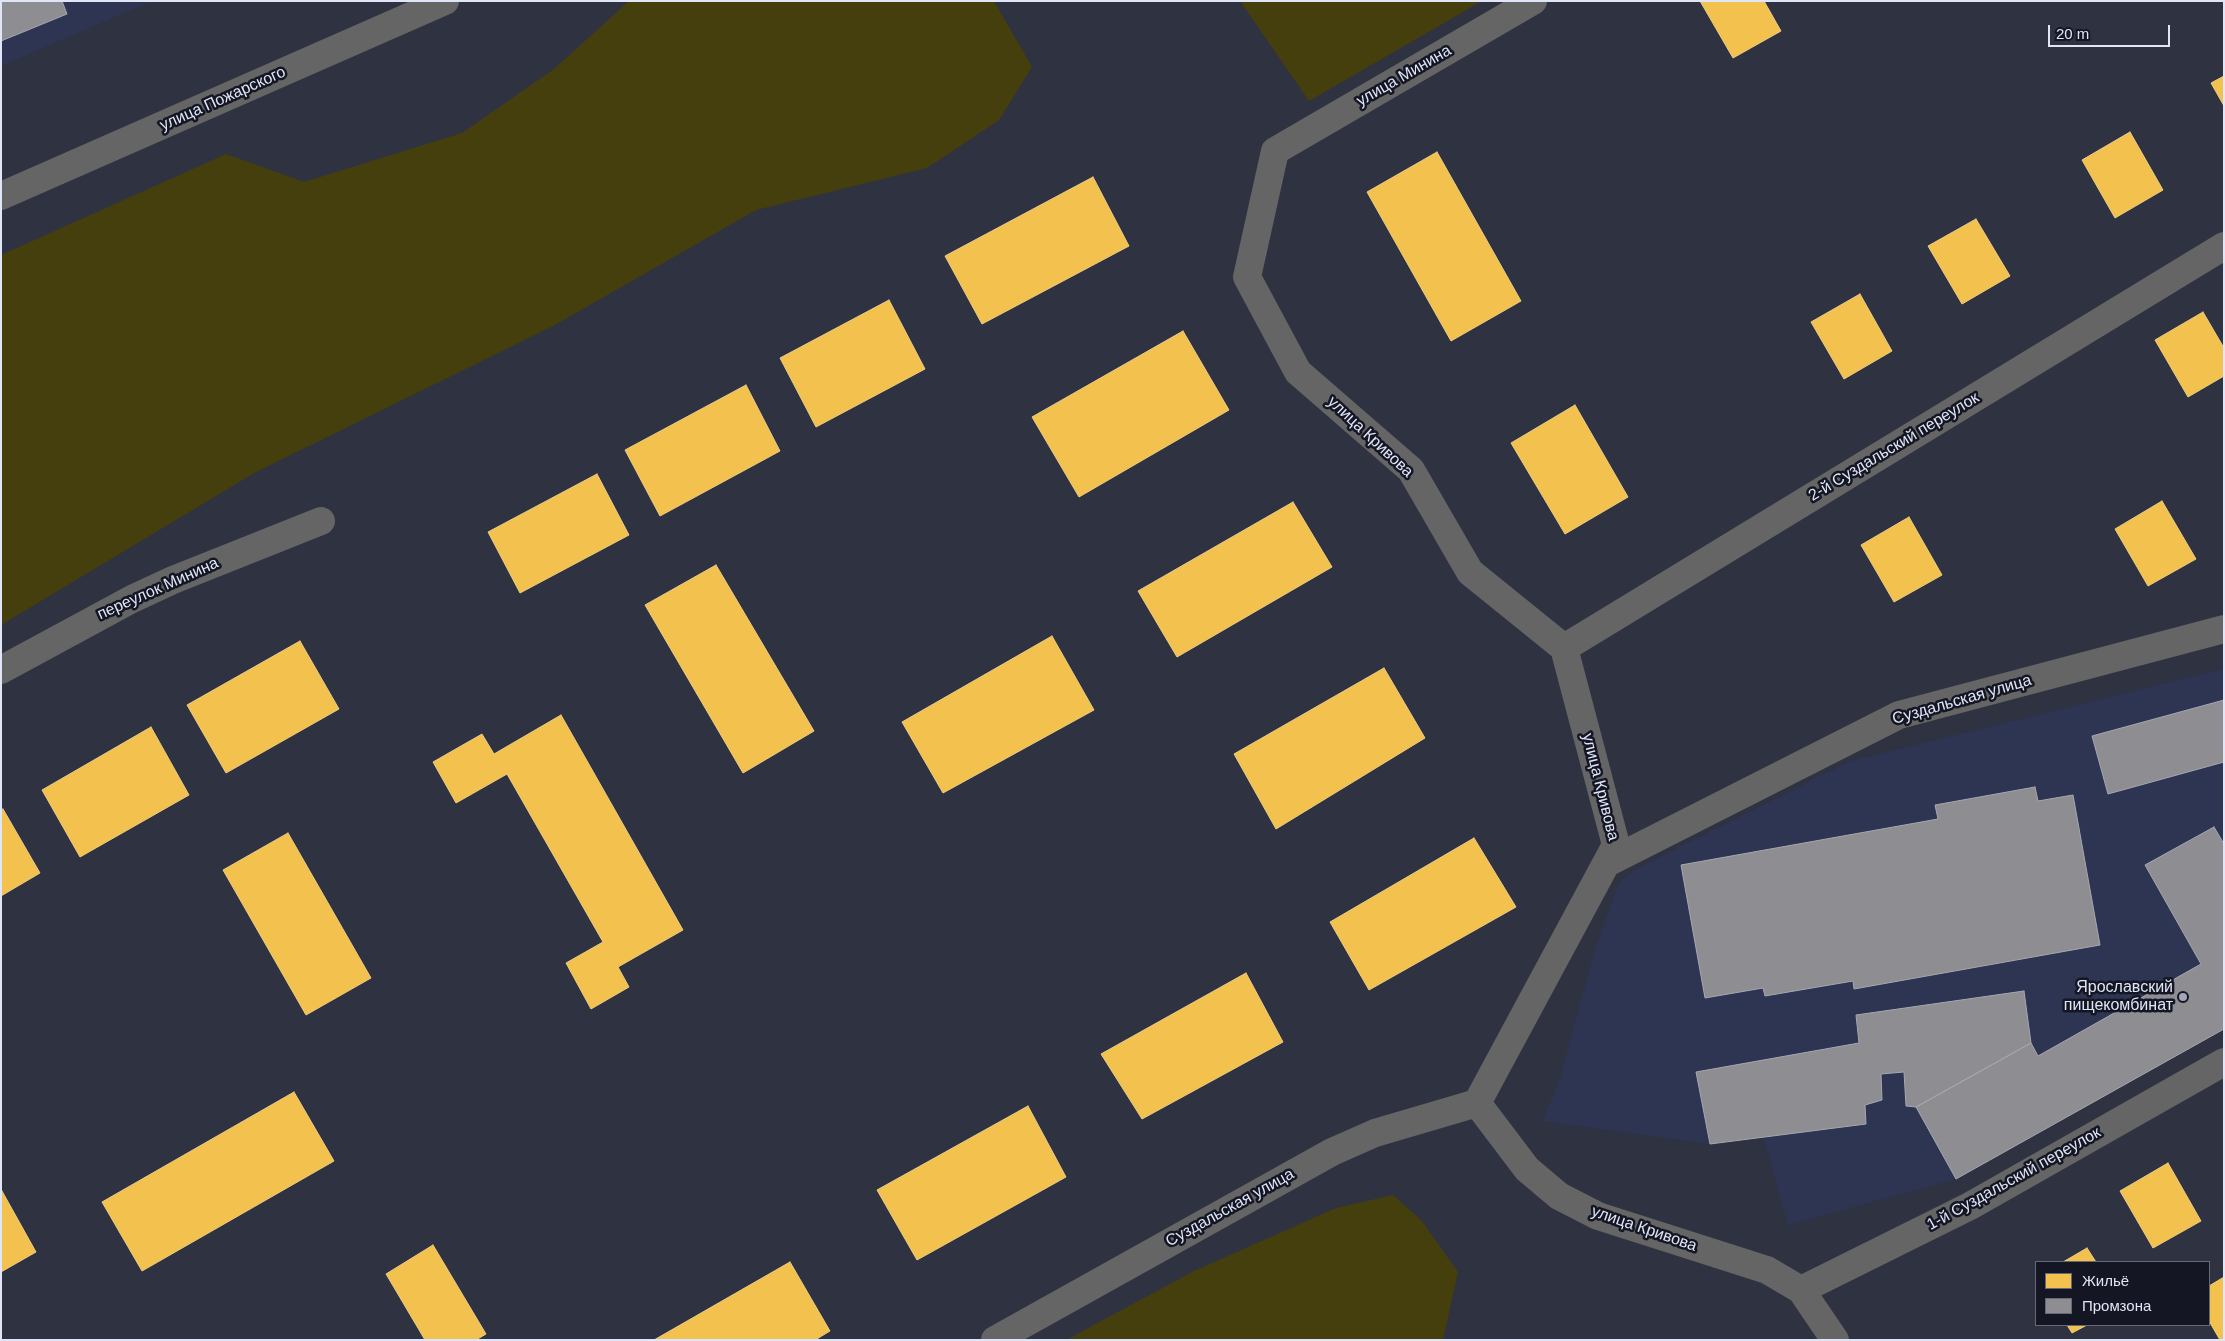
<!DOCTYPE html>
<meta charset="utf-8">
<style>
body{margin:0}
#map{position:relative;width:2225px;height:1341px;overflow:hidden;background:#2f3241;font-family:Arial,sans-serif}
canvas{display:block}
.frame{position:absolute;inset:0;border:2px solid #e0e5f7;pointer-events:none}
.legend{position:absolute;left:2035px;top:1261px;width:175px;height:65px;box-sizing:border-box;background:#141723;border:1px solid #666978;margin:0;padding:6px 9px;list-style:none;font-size:15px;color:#e0e5f7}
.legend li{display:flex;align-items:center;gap:10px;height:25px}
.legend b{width:25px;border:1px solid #666978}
.scale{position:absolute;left:2048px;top:25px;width:122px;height:22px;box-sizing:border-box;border:2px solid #e0e5f7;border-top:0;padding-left:6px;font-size:15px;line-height:18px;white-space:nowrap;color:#e0e5f7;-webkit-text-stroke:4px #141723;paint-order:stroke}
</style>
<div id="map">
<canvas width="2225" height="1341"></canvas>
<div class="frame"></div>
<ul class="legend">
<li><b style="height:14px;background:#f2c14e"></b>Жильё</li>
<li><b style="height:14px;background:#8d8d92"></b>Промзона</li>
</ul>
<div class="scale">20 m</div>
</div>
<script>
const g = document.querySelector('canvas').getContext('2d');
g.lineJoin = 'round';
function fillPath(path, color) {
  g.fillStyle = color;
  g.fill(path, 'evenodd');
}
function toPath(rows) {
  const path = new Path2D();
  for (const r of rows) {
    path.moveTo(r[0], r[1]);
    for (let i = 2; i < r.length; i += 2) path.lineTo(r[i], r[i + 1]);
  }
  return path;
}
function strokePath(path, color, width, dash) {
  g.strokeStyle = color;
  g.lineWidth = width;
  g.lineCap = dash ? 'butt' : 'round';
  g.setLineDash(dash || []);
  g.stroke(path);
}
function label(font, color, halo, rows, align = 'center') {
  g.font = font + ' Arial,sans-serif';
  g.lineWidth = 5;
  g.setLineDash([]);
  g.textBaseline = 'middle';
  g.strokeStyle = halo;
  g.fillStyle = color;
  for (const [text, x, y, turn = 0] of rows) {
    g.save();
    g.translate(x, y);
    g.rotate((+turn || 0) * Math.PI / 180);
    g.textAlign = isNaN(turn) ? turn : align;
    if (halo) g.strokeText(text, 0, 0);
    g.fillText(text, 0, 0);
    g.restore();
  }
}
fillPath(toPath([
 [1,1,152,1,1,66],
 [2224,669,2224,1029,1956,1179,1788,1225,1764,1137,1710,1144,1543,1121,1560,1078,1593,957,1618,884,1634,870,1850,761]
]), '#2e3553');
fillPath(toPath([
 [629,1,994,1,1032,67,999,120,927,168,756,210,553,326,256,472,1,625,1,255,226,154,304,182,462,133,554,69],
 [1240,1,1482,1,1309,101],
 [1393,1195,1421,1220,1458,1272,1443,1340,1066,1340,1194,1271,1336,1208]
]), '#453f0d');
const homes = toPath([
 [1700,1,1764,1,1781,31,1733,58,1700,1],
 [2224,76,2224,106,2211,83,2224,76],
 [2130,132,2163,190,2115,218,2082,160,2130,132],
 [1437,152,1521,301,1451,341,1367,192,1437,152],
 [1093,177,1129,246,982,324,945,256,1093,177],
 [1976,219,2010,276,1962,304,1928,246,1976,219],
 [1860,294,1892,351,1844,379,1811,322,1860,294],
 [889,300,925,369,816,427,780,358,889,300],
 [2203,312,2224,348,2224,376,2188,397,2155,340,2203,312],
 [1183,331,1229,410,1079,497,1032,417,1183,331],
 [746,385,780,451,660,516,625,450,746,385],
 [1575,405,1628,497,1565,534,1511,443,1575,405],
 [597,474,629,535,520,593,488,532,597,474],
 [2162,501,2196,559,2148,586,2115,529,2162,501],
 [1293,502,1332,567,1177,657,1138,591,1293,502],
 [1909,517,1942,575,1894,602,1861,545,1909,517],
 [716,565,814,731,743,773,645,605,716,565],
 [1052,636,1094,710,943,793,902,722,1052,636],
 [300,641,339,709,226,773,187,705,300,641],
 [1384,668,1425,738,1276,829,1234,754,1384,668],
 [561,715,683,930,618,967,629,987,591,1009,566,963,603,942,507,774,456,803,433,762,482,734,494,754,561,715],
 [151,727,189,795,80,857,42,790,151,727],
 [3,809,40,873,1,896,1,810,3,809],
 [288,833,371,978,306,1015,223,870,288,833],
 [1474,838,1516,907,1369,990,1330,922,1474,838],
 [1246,973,1283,1042,1142,1119,1101,1054,1246,973],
 [294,1092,334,1161,142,1271,102,1202,294,1092],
 [1028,1106,1066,1177,917,1260,877,1190,1028,1106],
 [2168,1163,2201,1221,2153,1248,2120,1191,2168,1163],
 [2,1191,36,1252,1,1272,1,1192,2,1191],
 [433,1245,486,1334,476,1340,425,1340,386,1274,433,1245],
 [2087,1248,2096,1262,2063,1262,2087,1248],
 [790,1262,830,1331,815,1340,654,1340,790,1262],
 [2224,1277,2224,1340,2220,1340,2209,1321,2209,1286,2224,1277],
 [2067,1325,2087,1325,2072,1333,2067,1325]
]);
fillPath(homes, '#f2c14e');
strokePath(homes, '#edcc81', 1);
const industry = toPath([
 [1,1,62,1,67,14,1,41,1,1],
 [2224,700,2224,762,2108,794,2092,736,2224,700],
 [2035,787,2038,801,2073,795,2100,945,1854,989,1853,981,1765,996,1763,988,1705,998,1681,865,1938,819,1935,805,2035,787],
 [2214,827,2224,844,2224,1029,1956,1179,1916,1107,2031,1043,2038,1056,2201,964,2145,865,2214,827],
 [2024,991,2031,1043,1916,1107,1906,1106,1904,1072,1881,1074,1882,1100,1865,1105,1866,1124,1710,1144,1696,1072,1859,1043,1856,1015,2024,991]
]);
fillPath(industry, '#8d8d92');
strokePath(industry, '#a6a7b0', 1);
strokePath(toPath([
 [1,196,445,1],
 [1564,648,2224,246],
 [1,670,132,599,173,580,321,521],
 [1607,863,1899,715,2224,629],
 [1477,1103,1616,845,1564,648,1470,572,1411,470,1298,372,1247,277,1275,151,1533,1],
 [1477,1103,1527,1169,1559,1196,1598,1216,1767,1270,1801,1290,1835,1340],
 [1801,1290,1970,1206,2224,1062],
 [995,1340,1332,1152,1375,1133,1477,1103]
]), '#646564', 28);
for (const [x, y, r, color] of [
 [2183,997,5,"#a2a6b7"]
]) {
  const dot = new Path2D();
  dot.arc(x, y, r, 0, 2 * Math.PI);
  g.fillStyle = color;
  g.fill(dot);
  strokePath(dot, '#141723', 2);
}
label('16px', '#e0e5f7', '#141723', [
 ["улица Минина",1404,76,-30],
 ["улица Пожарского",223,99,-24],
 ["улица Кривова",1370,437,43],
 ["2-й Суздальский переулок",1894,447,-31],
 ["переулок Минина",158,589,-24],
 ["Суздальская улица",1962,700,-16],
 ["улица Кривова",1600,787,76],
 ["1-й Суздальский переулок",2014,1179,-29],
 ["Суздальская улица",1230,1208,-29],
 ["улица Кривова",1644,1229,19]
]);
label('16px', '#e0e5f7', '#141723', [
 ["Ярославский",2173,988],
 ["пищекомбинат",2173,1006]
], 'right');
</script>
